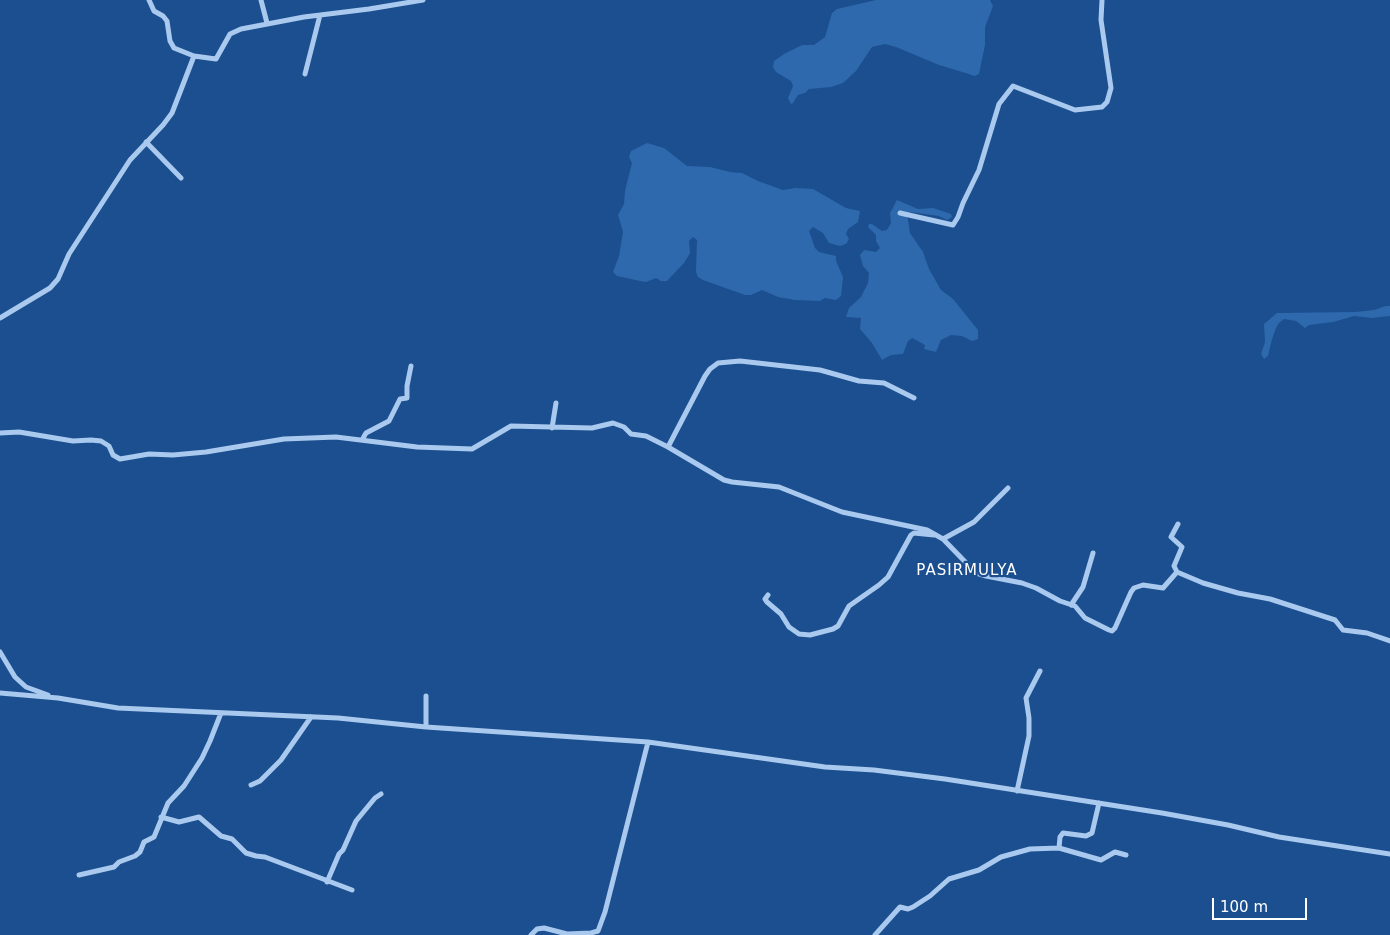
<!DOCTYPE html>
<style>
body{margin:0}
#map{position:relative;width:1390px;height:935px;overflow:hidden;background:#1b4f8f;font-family:"DejaVu Sans",sans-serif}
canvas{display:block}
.scale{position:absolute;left:1212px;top:898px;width:95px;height:22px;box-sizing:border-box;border:2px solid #fff;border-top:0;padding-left:6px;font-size:15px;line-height:18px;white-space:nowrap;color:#fff;-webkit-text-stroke:4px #1b4f8f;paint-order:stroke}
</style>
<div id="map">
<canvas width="1390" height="935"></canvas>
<div class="scale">100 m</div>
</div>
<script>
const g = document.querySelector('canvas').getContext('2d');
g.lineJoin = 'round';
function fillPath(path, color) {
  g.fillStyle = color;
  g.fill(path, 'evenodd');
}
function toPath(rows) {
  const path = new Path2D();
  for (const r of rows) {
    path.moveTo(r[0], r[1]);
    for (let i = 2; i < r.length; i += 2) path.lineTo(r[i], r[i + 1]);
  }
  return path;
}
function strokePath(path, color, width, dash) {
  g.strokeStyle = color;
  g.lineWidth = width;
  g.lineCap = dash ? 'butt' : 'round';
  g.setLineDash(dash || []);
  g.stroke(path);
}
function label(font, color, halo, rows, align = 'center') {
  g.font = font + ' "DejaVu Sans",sans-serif';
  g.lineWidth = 4.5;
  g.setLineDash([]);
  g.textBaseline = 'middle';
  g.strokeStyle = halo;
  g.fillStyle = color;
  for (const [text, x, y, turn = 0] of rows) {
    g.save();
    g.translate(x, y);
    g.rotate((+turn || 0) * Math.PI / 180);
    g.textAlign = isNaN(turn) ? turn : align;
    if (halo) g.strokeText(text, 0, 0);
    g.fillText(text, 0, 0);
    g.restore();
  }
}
fillPath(toPath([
 [876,0,990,0,993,6,985,27,985,45,979,74,974,76,969,74,939,65,896,47,885,44,872,47,856,71,843,83,831,87,809,89,805,93,798,95,793,103,791,104,788,98,793,86,791,81,776,72,773,67,774,61,784,54,802,45,814,45,825,37,832,13,837,9],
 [647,143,664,148,687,166,710,167,730,172,742,173,758,181,783,190,795,188,813,189,846,208,860,211,858,222,848,229,846,234,849,239,846,244,840,246,829,243,823,233,813,227,809,231,815,248,819,252,836,256,836,261,843,277,841,296,836,300,825,298,820,301,795,300,778,297,762,290,751,295,745,295,703,280,698,277,696,272,697,240,693,237,689,241,690,253,684,263,667,281,661,281,656,278,646,282,640,281,617,276,613,272,619,256,623,232,618,215,624,204,625,191,632,163,629,157,631,151],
 [897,200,918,209,933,208,951,214,952,217,947,220,939,216,910,212,907,214,910,233,923,252,929,269,941,290,953,299,978,330,978,339,972,341,962,336,951,335,941,340,936,352,924,349,925,345,912,338,908,341,903,354,891,355,882,360,872,343,860,329,861,318,846,317,849,308,861,297,868,283,869,273,863,266,860,255,864,250,876,252,880,248,876,241,876,235,868,227,869,224,872,224,882,231,887,230,891,223,890,213],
 [1386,306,1390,306,1390,316,1372,318,1354,316,1333,322,1309,325,1305,328,1296,321,1284,319,1279,323,1276,328,1272,339,1268,356,1264,359,1261,354,1265,342,1264,324,1277,313,1356,312,1374,310]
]), '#2e69ad');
strokePath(toPath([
 [149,0,154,11,163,16,167,21,170,41,174,48,194,56],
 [261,0,267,23],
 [305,74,320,15],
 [146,142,181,178],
 [900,213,953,225,958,217,963,203,979,170,999,104,1013,86,1075,110,1102,107,1107,102,1111,88,1101,20,1102,0],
 [0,318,50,288,58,279,69,254,130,160,163,125,172,113,194,56,216,59,230,34,241,29,304,17,369,9,423,0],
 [552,428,556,403],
 [0,433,19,432,73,441,91,440,101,441,109,446,113,455,120,459,149,454,173,455,206,452,284,439,336,437,417,447,472,449,511,426,592,428,613,423,624,427,631,434,646,436,668,447,724,480,732,482,779,487,842,512,927,530,943,539,976,573,986,576,1022,583,1036,588,1060,601,1075,606,1085,618,1109,630,1112,631,1115,628,1131,592,1134,588,1143,585,1163,588,1177,572,1203,583,1238,593,1270,599,1335,620,1343,630,1367,633,1390,641],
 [362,440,366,433,389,421,400,399,407,398,407,386,411,366],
 [668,447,705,376,710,369,718,363,740,361,820,370,859,381,884,383,914,398],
 [943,539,974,522,1008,488],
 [1177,572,1174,566,1182,547,1171,537,1178,524],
 [768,595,765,599,767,602,781,614,789,627,799,634,810,635,833,629,838,626,849,606,879,585,888,577,911,535,914,533,934,535],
 [1071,605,1083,587,1093,553],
 [0,652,15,677,26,687,48,695],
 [0,693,58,698,118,708,338,718,426,727,648,742,825,767,874,770,945,779,1162,813,1228,825,1279,837,1390,854],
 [426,727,426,696],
 [251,785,260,781,281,760,311,717],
 [1017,791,1029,736,1029,718,1026,698,1040,671],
 [161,817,179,822,199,817,221,836,232,839,246,853,256,856,265,857,352,890],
 [1059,848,1060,837,1063,833,1086,836,1092,833,1099,803],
 [79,875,114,867,119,862,135,856,140,852,144,842,154,837,168,803,184,786,202,758,210,741,221,713],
 [327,882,339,854,343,850,356,821,375,798,381,794],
 [531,935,537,929,544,928,567,934,591,933,598,931,605,912,648,742],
 [875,935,900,907,908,909,913,907,930,896,949,879,979,870,1001,857,1030,849,1059,848,1101,860,1115,852,1126,855]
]), '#a9c9ee', 5);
g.letterSpacing = '1px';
label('15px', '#fff', '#1b4f8f', [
 ["PASIRMULYA",967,571]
]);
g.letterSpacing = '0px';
</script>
